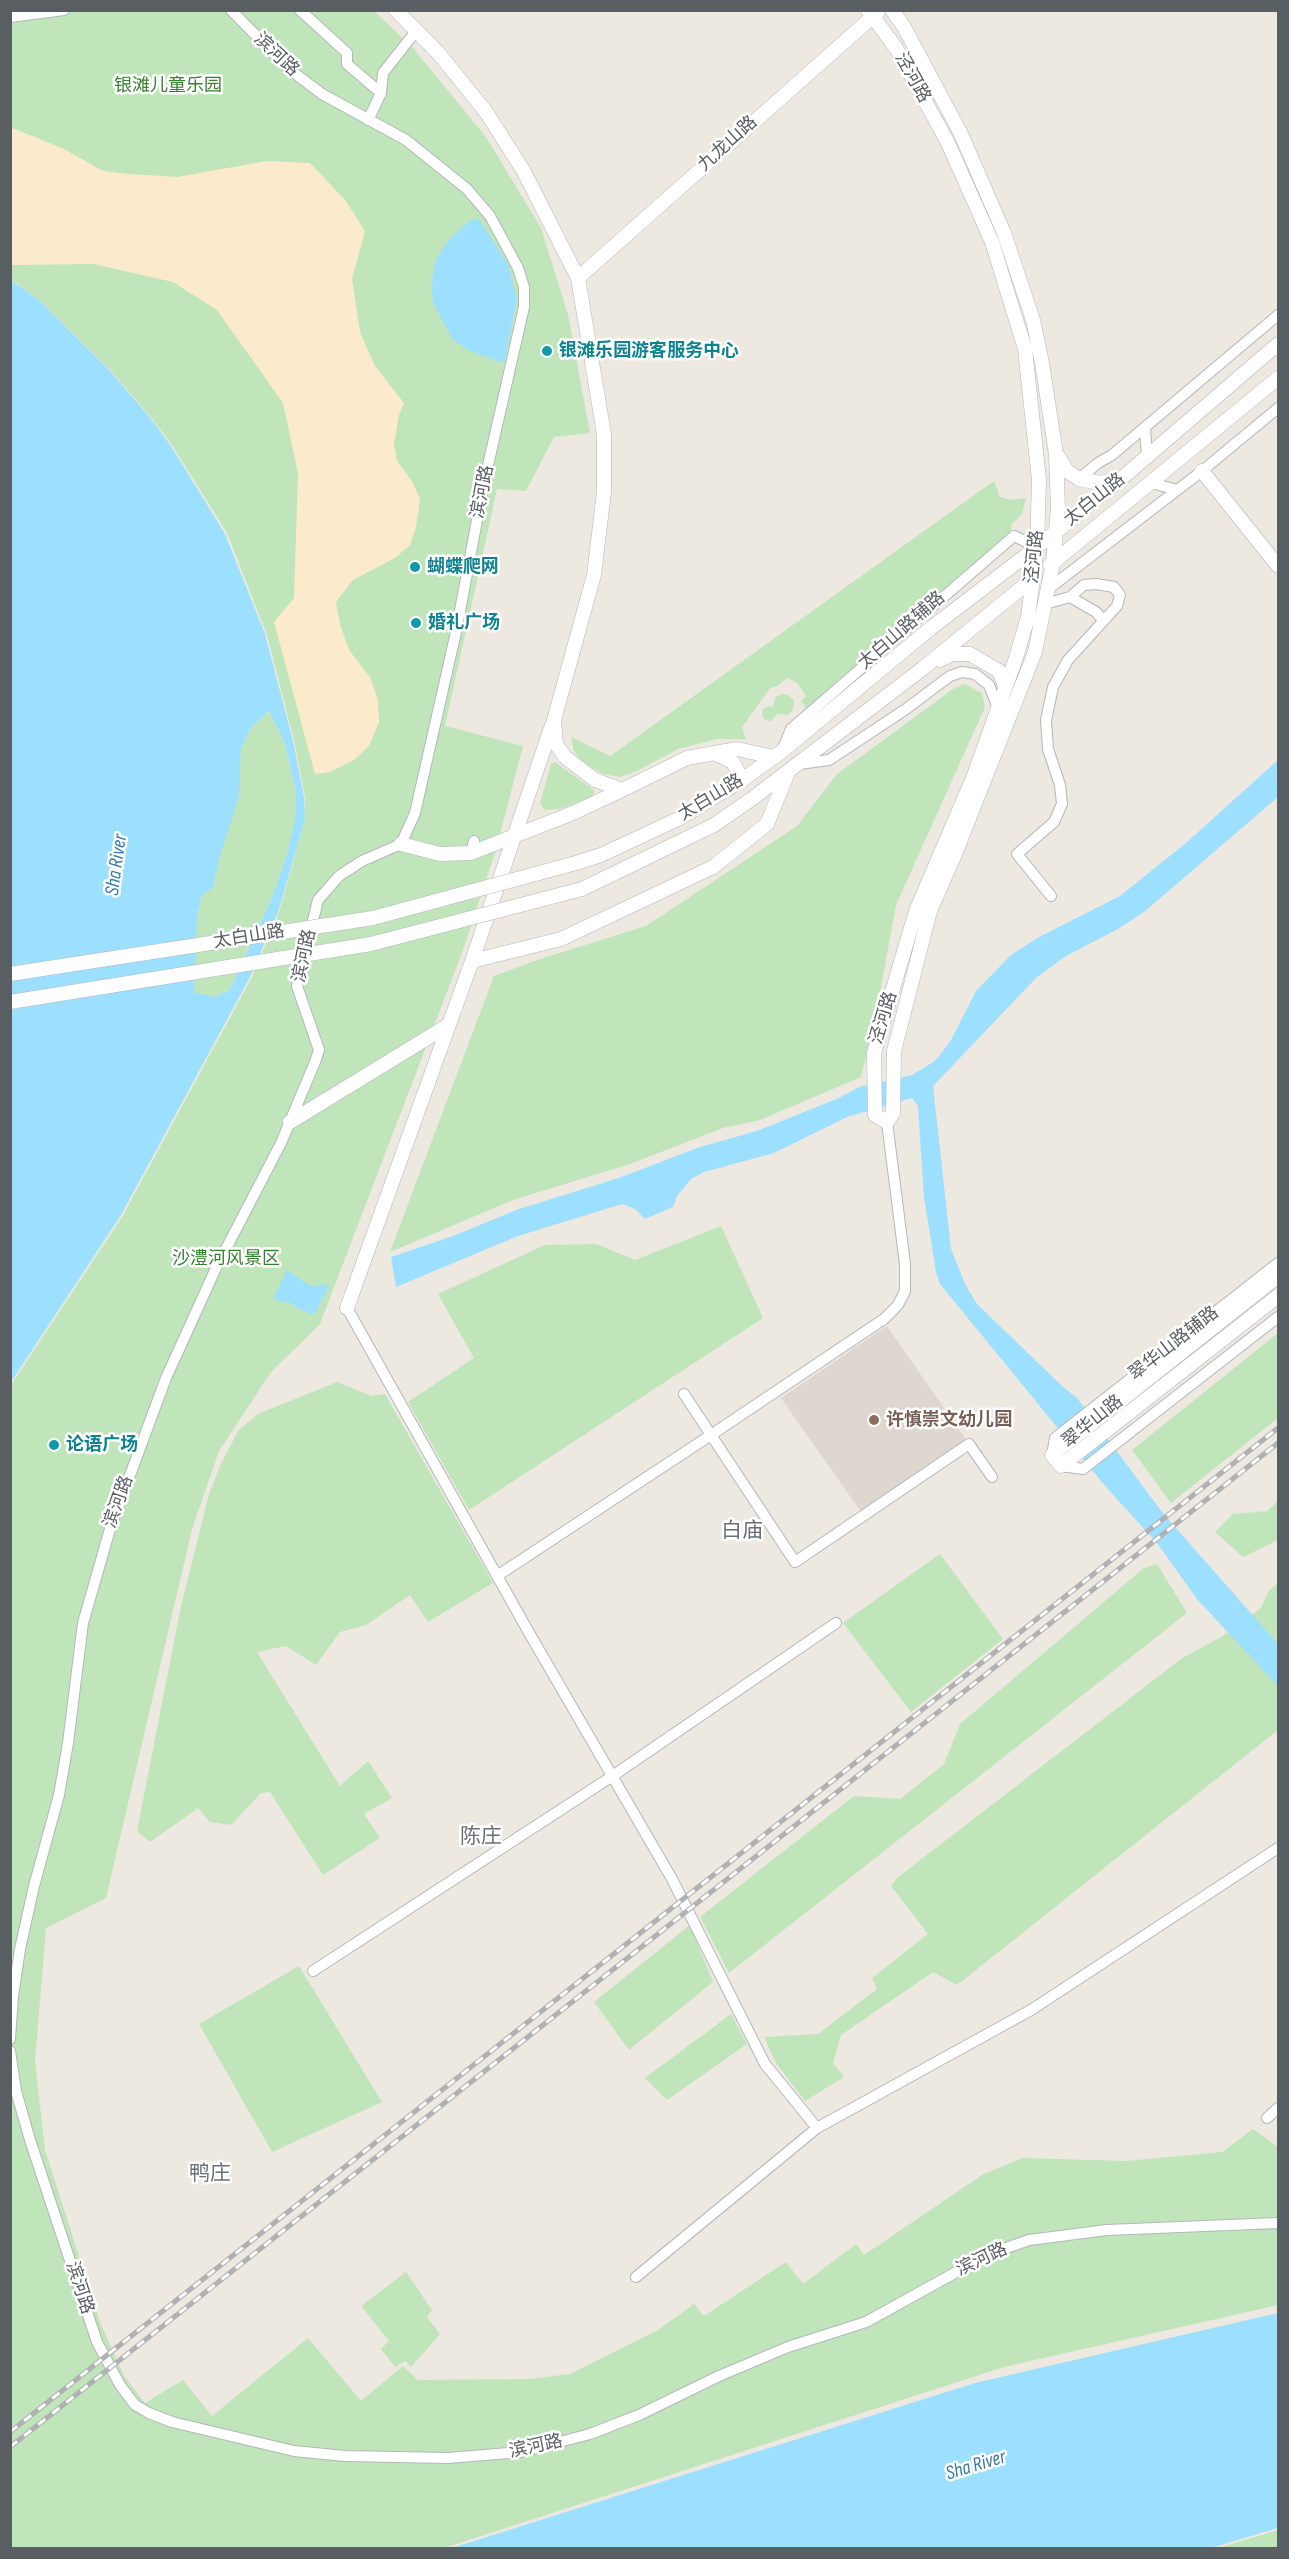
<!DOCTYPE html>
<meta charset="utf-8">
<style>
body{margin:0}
#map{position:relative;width:1289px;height:2559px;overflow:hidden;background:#ede8e0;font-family:"Sofia Sans Condensed",sans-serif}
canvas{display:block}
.frame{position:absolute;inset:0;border:12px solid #595e62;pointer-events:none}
</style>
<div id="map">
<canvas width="1289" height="2559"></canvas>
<div class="frame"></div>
</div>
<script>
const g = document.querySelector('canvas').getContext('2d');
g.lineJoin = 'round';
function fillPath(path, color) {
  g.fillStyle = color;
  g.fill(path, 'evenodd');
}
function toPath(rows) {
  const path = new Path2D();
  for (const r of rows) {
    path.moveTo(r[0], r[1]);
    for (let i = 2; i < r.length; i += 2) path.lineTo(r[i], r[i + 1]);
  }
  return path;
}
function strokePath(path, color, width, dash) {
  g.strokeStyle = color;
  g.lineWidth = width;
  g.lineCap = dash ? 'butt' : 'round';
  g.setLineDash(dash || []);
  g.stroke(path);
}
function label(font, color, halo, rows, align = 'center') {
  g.font = font + ' "Sofia Sans Condensed","Noto Sans SC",sans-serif';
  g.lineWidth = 5;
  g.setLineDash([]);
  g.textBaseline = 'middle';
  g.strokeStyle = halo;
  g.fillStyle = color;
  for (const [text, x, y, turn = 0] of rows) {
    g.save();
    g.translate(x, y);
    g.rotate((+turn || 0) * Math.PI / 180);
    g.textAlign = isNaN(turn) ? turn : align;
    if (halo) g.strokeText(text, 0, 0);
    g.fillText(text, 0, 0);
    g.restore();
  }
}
fillPath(toPath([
 [887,1326,967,1441,861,1512,781,1398]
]), '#ddd7cf');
fillPath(toPath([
 [10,11,374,11,413,48,486,137,541,228,568,315,590,433,554,437,526,491,497,489,445,726,523,746,495,853,463,950,320,1324,271,1372,219,1451,192,1529,106,1898,46,1928,35,2061,45,2150,100,2322,124,2376,145,2403,183,2380,212,2416,308,2338,361,2401,403,2366,418,2380,529,2379,570,2374,658,2330,694,2304,704,2316,786,2262,803,2284,856,2244,864,2255,982,2175,1022,2158,1126,2161,1222,2152,1253,2129,1278,2147,1278,2305,1004,2367,444,2548,11,2548,11,1385,122,1217,252,977,279,912,305,820,305,797,294,740,267,635,227,533,172,445,149,415,111,371,40,301,11,279],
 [994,481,1000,497,1011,500,1026,498,1022,514,1011,525,1011,533,808,710,801,701,806,696,798,684,787,678,777,686,770,688,742,727,746,739,717,739,678,749,637,771,620,777,603,774,582,762,574,751,571,737,610,756],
 [965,684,982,693,985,707,896,905,875,1020,861,1077,760,1120,723,1128,630,1164,513,1200,390,1252,494,976,540,959,646,926,797,826,836,775,953,689],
 [781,694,788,695,794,700,793,710,788,715,777,714,771,721,765,720,762,715,763,709,769,706,773,707,775,698],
 [269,711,285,744,296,792,295,818,287,855,271,900,230,990,214,997,193,992,197,918,202,894,213,888,240,763,241,749,251,728],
 [555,762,595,791,592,797,560,809,544,810,540,803,551,764],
 [721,1226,763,1318,469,1510,408,1402,474,1358,438,1294,545,1245,596,1244,635,1260],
 [1278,1333,1278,1418,1171,1503,1132,1450],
 [337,1382,372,1396,385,1394,493,1583,428,1622,410,1595,366,1625,340,1632,316,1665,286,1646,257,1652,340,1786,368,1761,392,1798,364,1814,380,1838,323,1875,270,1792,261,1793,231,1825,210,1822,198,1808,150,1842,137,1831,181,1606,209,1494,221,1464,238,1431,258,1414],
 [1278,1501,1278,1540,1243,1557,1215,1532,1233,1514,1267,1511],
 [940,1554,1003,1639,911,1712,843,1623],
 [1157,1564,1187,1613,729,1973,700,1917,854,1796,900,1799,944,1764,960,1724,1144,1568],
 [1278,1583,1278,1730,957,1985,933,1972,841,2035,833,2063,844,2077,805,2101,776,2063,764,2037,818,2034,877,1989,872,1978,928,1934,891,1886,897,1878,1181,1659,1221,1637,1261,1608,1268,1592],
 [690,1925,713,1982,629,2050,594,2002],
 [299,1966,382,2102,272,2152,199,2024],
 [731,2014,747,2044,667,2100,645,2078],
 [406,2272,432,2310,427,2317,440,2334,411,2367,405,2361,395,2367,381,2349,389,2341,361,2306],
 [1278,2530,1278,2548,1218,2548]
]), '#c0e5bb');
fillPath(toPath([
 [10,127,64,149,103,171,129,174,177,177,267,161,310,163,345,200,365,231,352,279,360,332,375,366,404,403,399,415,394,444,397,461,412,481,420,499,416,527,410,545,395,558,353,580,336,602,340,624,349,650,370,677,378,700,379,722,369,746,354,760,330,772,315,774,274,622,294,598,298,473,283,403,217,310,173,282,93,264,11,265]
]), '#fbebcc');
fillPath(toPath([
 [478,218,508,264,517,299,504,363,470,351,453,340,433,303,432,284,435,261,448,241,468,222],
 [11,280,40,301,110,371,148,415,171,446,225,534,265,634,293,741,304,797,305,820,278,912,250,977,121,1215,11,1382],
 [269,711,285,744,296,792,295,818,287,855,271,900,230,990,214,997,194,992,197,918,202,895,213,888,220,856,239,796,241,749,251,728],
 [1278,760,1278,797,1144,912,1118,929,1066,956,1037,977,933,1086,951,1249,965,1284,977,1304,1063,1387,1077,1398,1162,1512,1278,1644,1278,1686,1197,1599,1157,1543,1106,1487,940,1284,936,1272,924,1197,918,1106,912,1098,847,1117,774,1153,704,1172,691,1179,677,1196,673,1207,645,1219,635,1209,622,1204,518,1236,396,1287,391,1257,453,1236,519,1209,619,1178,700,1147,757,1131,839,1098,859,1087,912,1075,935,1061,950,1042,976,991,1011,955,1039,937,1120,896,1186,843],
 [287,1270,309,1285,316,1286,330,1284,315,1314,310,1314,289,1303,273,1299],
 [1278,2313,1278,2528,1211,2548,452,2548,975,2383]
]), '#9ddfff');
const street = toPath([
 [300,10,347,53,347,64,381,93],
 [10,17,64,10],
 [368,120,381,93,383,73,416,31],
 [1145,428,1147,457],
 [1079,479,1098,463,1112,455,1278,315],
 [1152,483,1177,490],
 [1047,590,1202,471,1278,408],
 [1070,597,1096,612,1103,620],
 [1045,604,1070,597,1084,585,1096,584,1114,587,1120,595,1117,606,1068,660,1053,687,1046,720,1048,749,1060,785,1062,804,1054,822,1017,854,1051,896],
 [782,751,791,729,1014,536,1037,547],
 [799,764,829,760,906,709,950,676,962,672,975,674,989,685,998,708],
 [471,853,474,841],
 [347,1308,528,1631,672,1879,765,2064,817,2128],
 [684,1394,711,1435,884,1319,898,1305,905,1291,905,1264,887,1122],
 [1052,1455,1055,1438,1278,1263],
 [1061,1466,1083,1469,1278,1317],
 [497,1576,711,1435,795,1562,969,1444,992,1477],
 [313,1971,611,1777,836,1623],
 [10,2039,13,1996,20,1949,34,1886,59,1795,68,1743,83,1623,110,1529,166,1378,216,1268,281,1143,315,1062,319,1050,297,986,318,900,339,876,362,861,401,844,415,813,456,632,484,483,524,307,524,287,518,268,490,216,467,189,406,140,322,94,289,69,231,10],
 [10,2051,16,2091,30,2140,97,2342,120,2385,135,2405,149,2413,172,2422,294,2451,345,2456,448,2458,521,2452,590,2434,639,2415,719,2376,788,2347,866,2322,989,2254,1029,2240,1107,2230,1278,2223],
 [1267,2118,1278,2108],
 [636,2277,817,2128,1031,2010,1278,1848]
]);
const secondary = toPath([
 [396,10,440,55,486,112,523,170,578,278,604,434,604,492,594,575,554,720,556,744,565,757,595,780,622,790,687,758,737,749,774,757],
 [868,10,896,48,948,143,992,242,1025,349,1039,480,1037,547,1028,617,1016,658,973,778,916,911,874,1053,875,1115,887,1122,893,1113,894,1051,930,911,955,854,1035,652,1053,563,1058,508,1056,454,1042,363,1033,320,1004,233,961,134,904,27,892,10],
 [578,278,878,12],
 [1058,456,1067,471,1079,479,1100,483,1117,479],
 [1202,471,1278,566],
 [1050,565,1278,378],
 [940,660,953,654,970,654,999,671,1005,686],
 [714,753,733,762,742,780],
 [401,844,440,854,471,853,573,813,622,790],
 [576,863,601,855,678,819,742,780,781,752,931,628,1037,547,1122,478,1278,344],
 [582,889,714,825,753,798,922,669,1035,577],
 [472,961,561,939,713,867,767,824,787,775],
 [290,1122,447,1026],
 [1278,1276,1052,1455,1061,1466,1278,1296],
 [347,1308,472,961,552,725]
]);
strokePath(street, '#b3b7bb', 12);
strokePath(secondary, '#b2b7bc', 15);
strokePath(street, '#fff', 10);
strokePath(secondary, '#fff', 14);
const rail = toPath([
 [10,2432,1278,1428],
 [10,2447,1278,1443]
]);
strokePath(rail, '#b0b1b2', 5);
strokePath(rail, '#fff', 3, [9]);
const secondaryBridge = toPath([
 [10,974,373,918,576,863],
 [10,1002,371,944,582,889]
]);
strokePath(secondaryBridge, '#b2b7bc', 15, []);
strokePath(secondaryBridge, '#fff', 14);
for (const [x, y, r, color] of [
 [547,351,6,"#0f9aa8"],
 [415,567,6,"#0f9aa8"],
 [416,623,6,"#0f9aa8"],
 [874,1420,6,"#8d6e63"],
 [54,1445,6,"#0f9aa8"]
]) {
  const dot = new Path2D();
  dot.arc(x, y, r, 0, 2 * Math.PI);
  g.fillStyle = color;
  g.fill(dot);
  strokePath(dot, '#fff', 2);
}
label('18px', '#595e62', '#fff', [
 ["滨河路",276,55,43],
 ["泾河路",912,78,61],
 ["九龙山路",728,144,-42],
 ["滨河路",483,492,-79],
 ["太白山路",1095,500,-39],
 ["泾河路",1035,557,-84],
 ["太白山路辅路",902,631,-41],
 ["太白山路",711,798,-31],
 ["太白山路",249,937,-9],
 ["滨河路",305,956,-78],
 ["泾河路",884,1018,-73],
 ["翠华山路辅路",1174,1344,-38],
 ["翠华山路",1093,1422,-39],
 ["滨河路",119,1502,-70],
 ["滨河路",982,2260,-25],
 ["滨河路",79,2288,72],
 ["滨河路",536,2447,-12]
]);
label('18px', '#368130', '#fff', [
 ["银滩儿童乐园",168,86],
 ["沙澧河风景区",226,1259]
]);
label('bold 18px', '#0d838f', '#fff', [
 ["银滩乐园游客服务中心",559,351],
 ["蝴蝶爬网",427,567],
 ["婚礼广场",428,623],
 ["论语广场",66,1445]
], 'left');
label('bold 18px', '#785e54', '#fff', [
 ["许慎崇文幼儿园",886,1420]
], 'left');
label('italic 20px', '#367baa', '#fff', [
 ["Sha River",117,865,-82],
 ["Sha River",976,2466,-17]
]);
label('21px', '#6a7074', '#fff', [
 ["白庙",742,1532],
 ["陈庄",481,1838],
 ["鸭庄",210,2175]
]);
</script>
